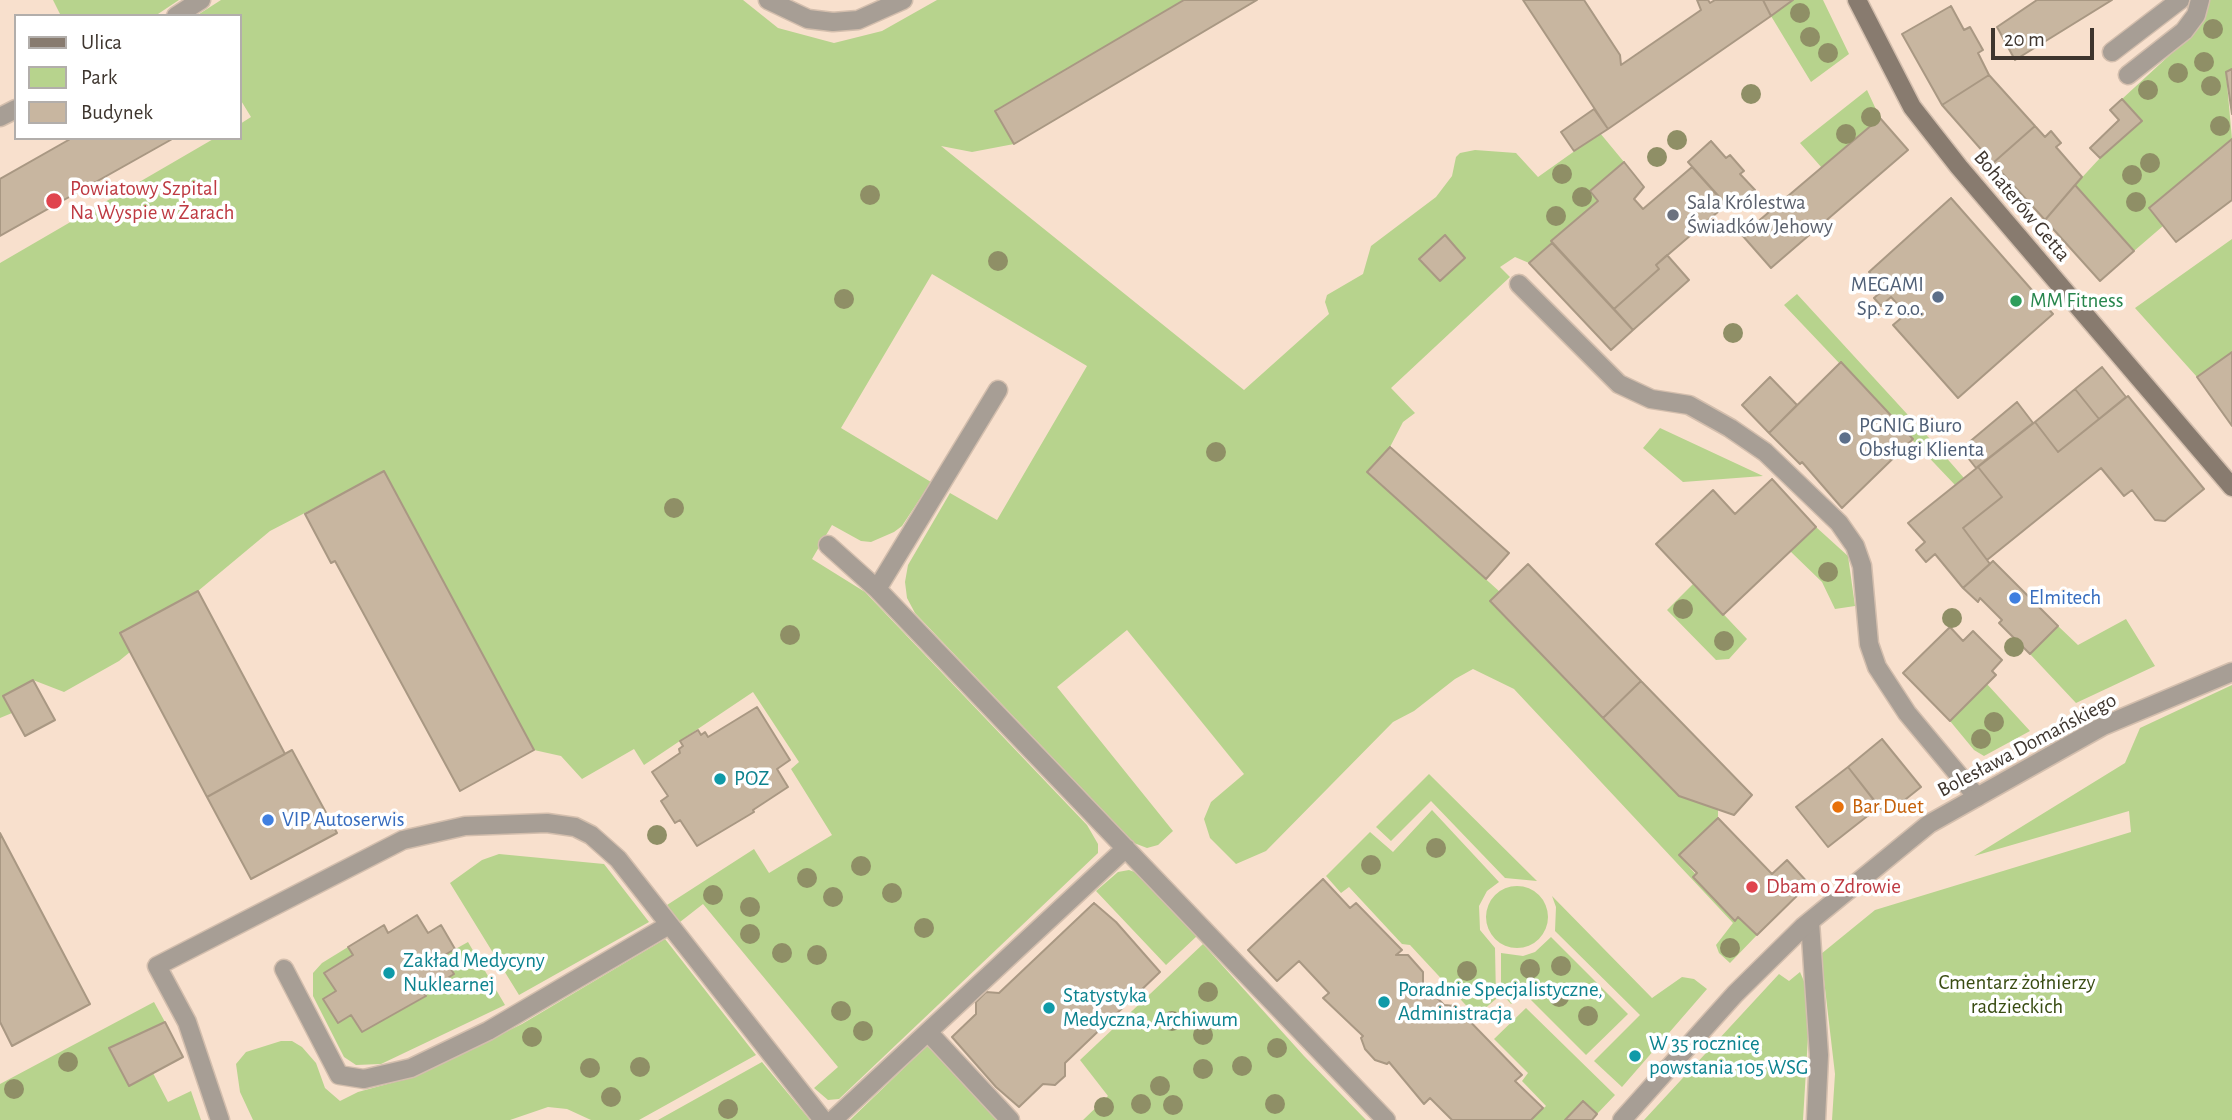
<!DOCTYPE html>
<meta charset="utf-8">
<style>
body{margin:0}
#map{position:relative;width:2232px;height:1120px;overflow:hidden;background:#f8e0cd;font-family:"Alegreya Sans",sans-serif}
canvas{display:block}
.legend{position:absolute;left:14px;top:14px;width:228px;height:126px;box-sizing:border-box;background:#fff;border:2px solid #b2aeab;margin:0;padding:9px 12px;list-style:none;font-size:21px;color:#3e352e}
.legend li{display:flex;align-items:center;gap:14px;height:35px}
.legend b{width:35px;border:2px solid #b2aeab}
.scale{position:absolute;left:1991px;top:28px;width:103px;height:32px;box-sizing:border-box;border:4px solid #3e352e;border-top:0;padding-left:9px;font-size:21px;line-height:24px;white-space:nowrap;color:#3e352e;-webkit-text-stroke:5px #fff;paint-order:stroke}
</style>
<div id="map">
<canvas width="2232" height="1120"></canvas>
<ul class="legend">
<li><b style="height:9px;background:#887b6f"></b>Ulica</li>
<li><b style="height:19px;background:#b7d38d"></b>Park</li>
<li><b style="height:19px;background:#c8b6a0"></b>Budynek</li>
</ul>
<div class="scale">20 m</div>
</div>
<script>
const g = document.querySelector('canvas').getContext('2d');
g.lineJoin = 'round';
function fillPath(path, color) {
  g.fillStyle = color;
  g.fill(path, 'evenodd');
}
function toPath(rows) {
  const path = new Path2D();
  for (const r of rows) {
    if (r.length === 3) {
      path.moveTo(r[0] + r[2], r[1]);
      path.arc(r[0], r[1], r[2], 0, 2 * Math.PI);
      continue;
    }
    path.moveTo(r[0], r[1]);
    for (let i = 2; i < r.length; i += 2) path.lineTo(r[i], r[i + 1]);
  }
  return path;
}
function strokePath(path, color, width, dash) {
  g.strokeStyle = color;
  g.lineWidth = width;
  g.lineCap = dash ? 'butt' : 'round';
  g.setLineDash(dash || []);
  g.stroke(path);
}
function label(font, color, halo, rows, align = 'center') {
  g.font = font + ' "Alegreya Sans",sans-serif';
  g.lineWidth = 7;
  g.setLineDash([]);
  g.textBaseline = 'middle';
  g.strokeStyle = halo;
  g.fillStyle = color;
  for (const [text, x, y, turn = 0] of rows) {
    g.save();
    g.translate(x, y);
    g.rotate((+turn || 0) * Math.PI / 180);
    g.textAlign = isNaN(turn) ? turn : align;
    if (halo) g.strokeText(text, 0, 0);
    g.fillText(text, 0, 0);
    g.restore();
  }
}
fillPath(toPath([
 [53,0,179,0,155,16,61,16],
 [221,0,743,0,778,28,834,43,882,31,937,0,1184,0,996,111,1014,144,972,152,941,146,1244,390,1329,314,1325,302,1327,295,1363,274,1371,246,1436,197,1452,176,1456,157,1460,153,1475,150,1516,153,1538,177,1600,133,1624,162,1590,191,1598,201,1529,263,1515,257,1500,267,1510,277,1391,388,1415,413,1403,422,1390,447,1367,472,1500,592,1490,602,1678,795,1718,809,1718,818,1679,855,1735,920,1738,917,1757,935,1730,963,1719,953,1716,945,1733,923,1514,689,1473,669,1455,679,1414,711,1393,722,1266,851,1236,864,1210,838,1204,819,1211,802,1244,774,1127,630,1057,687,1173,831,1158,845,1147,848,1134,843,915,613,907,598,905,582,908,565,950,493,997,520,1087,366,932,274,841,428,931,482,902,526,894,532,871,542,861,541,832,525,812,559,865,592,1087,825,1098,844,1098,853,839,1099,828,1100,814,1088,838,1067,703,904,680,922,667,905,754,849,769,873,832,835,791,769,799,762,753,692,644,765,634,749,582,779,561,756,534,750,384,472,270,531,198,591,120,633,130,652,119,661,64,692,33,680,4,697,12,713,0,718,0,263,215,138,240,138,240,124,251,117,240,99,240,16,196,16],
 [1445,235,1465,258,1440,281,1419,259],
 [1793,0,1823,0,1849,54,1811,82,1771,16],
 [2210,0,2232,0,2232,69,2226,73,2232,139,2163,226,2134,251,2075,185,2100,158,2142,121,2122,99,2198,29],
 [1867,90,1880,118,1822,168,1800,143],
 [2232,239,2232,352,2197,377,2135,308],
 [1797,294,1930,439,1964,478,1955,485,1784,305],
 [1660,428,1763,476,1683,482,1643,448],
 [1816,527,1848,556,1855,606,1835,609,1822,582,1790,551],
 [1694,583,1747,639,1729,659,1716,660,1667,610],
 [2126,619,2155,666,2076,703,2030,654,2058,626,2078,645],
 [1987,684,2030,731,1984,756,1974,750,1950,721],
 [2232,685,2232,1120,1832,1120,1835,1074,1821,954,1875,910,2131,832,2129,811,1974,856,2125,763,2140,728],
 [1429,774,1537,881,1505,878,1431,801,1391,841,1376,827],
 [1432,810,1499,882,1487,891,1479,906,1480,930,1495,948,1496,999,1476,1016,1410,945,1402,944,1349,887,1341,893,1326,876,1370,832,1393,852],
 [499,854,604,864,649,922,519,995,450,883,482,860],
 [1129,870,1140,874,1197,936,1166,965,1096,891,1118,872],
 [1517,917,31],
 [1552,896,1652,998,1682,977,1694,979,1707,989,1622,1087,1594,1061,1640,1015,1555,931,1556,907],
 [1551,937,1628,1014,1586,1055,1523,992,1511,1004,1501,993,1501,953,1523,956,1535,952],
 [665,939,756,1055,639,1120,591,1120,567,1109,548,1107,510,1120,253,1120,240,1092,236,1064,246,1052,281,1041,292,1041,302,1047,316,1063,325,1088,340,1101,358,1092,413,1077,522,1024],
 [468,942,505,1005,381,1064,356,1065,344,1057,313,996,313,973,322,963,348,947,353,955,325,973,336,991,323,999,351,1015,362,1032,425,997,424,993,454,974,443,956],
 [1203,944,1304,1056,1366,1120,1083,1120,1108,1096,1080,1060],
 [1800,972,1806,986,1808,1037,1803,1120,1644,1120,1779,974,1789,981],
 [154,1002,165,1022,129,1086,153,1073,168,1102,191,1091,201,1120,0,1120,0,1084],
 [1526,1008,1615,1095,1597,1114,1583,1101,1565,1120,1531,1120,1546,1106,1522,1081,1528,1073,1494,1039],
 [930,1043,1001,1120,850,1120],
 [762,1062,810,1120,658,1120]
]), '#b7d38d');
const building = toPath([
 [1184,0,1257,0,1014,144,995,111,1184,0],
 [1523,0,1584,0,1620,55,1621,65,1701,10,1697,0,1708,0,1710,3,1715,0,1763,0,1771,16,1608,129,1523,0],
 [1763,0,1793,0,1771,16,1763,0],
 [2037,0,2112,0,2015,60,1997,27,2037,0],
 [1951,6,1964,30,1970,27,1983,50,1978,53,1989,75,1942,105,1902,34,1951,6],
 [2232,69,2232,114,2226,72,2232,69],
 [1989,75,2035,126,1993,163,1942,105,1989,75],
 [2122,99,2142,121,2100,158,2090,148,2119,120,2110,110,2122,99],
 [1594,109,1608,129,1574,151,1561,132,1594,109],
 [1880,118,1908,150,1771,268,1742,235,1880,118],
 [2035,126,2045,137,2051,131,2061,143,2056,147,2082,177,2045,220,1993,163,2035,126],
 [72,138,174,138,0,236,0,179,72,138],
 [2232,139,2232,200,2176,242,2149,208,2232,139],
 [1711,141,1726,158,1730,155,1744,171,1740,174,1755,190,1731,210,1688,162,1711,141],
 [1624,162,1644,187,1634,199,1643,209,1692,167,1726,205,1656,265,1659,269,1614,309,1551,241,1598,201,1590,191,1624,162],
 [2075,185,2134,251,2100,281,2045,220,2075,185],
 [1951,198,2053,314,1958,398,1893,325,1906,314,1891,297,1881,306,1874,298,1884,289,1869,272,1951,198],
 [1445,235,1465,258,1440,281,1419,259,1445,235],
 [1552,243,1633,330,1611,350,1529,263,1552,243],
 [1667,255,1689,280,1633,330,1614,309,1659,269,1656,265,1667,255],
 [2232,352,2232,426,2197,377,2232,352],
 [1841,362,1913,439,1842,508,1802,462,1800,464,1769,433,1841,362],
 [2102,367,2126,397,2099,419,2075,389,2102,367],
 [1770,377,1797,405,1769,433,1742,405,1770,377],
 [2075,389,2099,419,2058,452,2035,422,2075,389],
 [2128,396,2204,489,2165,521,2155,520,2132,490,2124,496,2101,468,1987,560,1963,528,2002,497,1978,467,2035,422,2058,452,2128,396],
 [2017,402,2033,423,1976,468,1961,449,2017,402],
 [1390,447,1509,553,1486,579,1367,472,1390,447],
 [1978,467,2002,497,1963,528,1990,564,1963,588,1935,554,1926,562,1916,550,1925,542,1908,523,1978,467],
 [384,471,534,750,460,791,335,561,331,563,305,514,384,471],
 [1772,479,1816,527,1723,615,1656,544,1713,490,1735,514,1772,479],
 [1993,561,2058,626,2030,654,1999,623,2002,620,1980,598,1978,602,1963,588,1993,561],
 [1528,564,1641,681,1603,718,1490,601,1528,564],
 [198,591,285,754,207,797,120,633,198,591],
 [1950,627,1963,641,1973,631,2002,660,1992,671,1996,675,1950,721,1903,673,1950,627],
 [33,680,55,720,25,736,3,696,33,680],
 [1641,681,1752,795,1734,815,1679,796,1603,718,1641,681],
 [757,707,790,760,777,769,788,787,753,810,754,812,697,846,680,820,675,823,661,801,668,796,652,772,680,753,679,749,683,746,680,741,698,730,701,735,705,732,708,737,757,707],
 [1882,739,1921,787,1886,815,1848,767,1882,739],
 [292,750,337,833,251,879,207,797,292,750],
 [1848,767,1879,807,1828,847,1796,807,1848,767],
 [1718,818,1772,874,1787,860,1809,884,1757,935,1738,917,1735,921,1693,877,1697,873,1679,855,1718,818],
 [0,833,90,1004,12,1046,0,1022,0,833],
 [1323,879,1350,908,1356,903,1402,950,1396,955,1408,955,1423,972,1423,983,1444,1005,1455,1006,1522,1075,1515,1081,1543,1108,1531,1120,1452,1120,1430,1098,1424,1104,1389,1062,1387,1064,1375,1060,1365,1049,1361,1038,1363,1036,1323,998,1329,993,1299,961,1277,981,1248,950,1323,879],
 [1094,903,1116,922,1160,972,1065,1063,1065,1076,1055,1085,1043,1084,1019,1107,996,1087,952,1037,976,1014,976,1002,986,992,999,993,1094,903],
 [417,915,428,933,441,925,455,949,443,956,454,974,424,993,426,996,362,1032,351,1015,338,1023,323,999,336,991,324,973,353,955,348,947,384,925,388,933,417,915],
 [165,1022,183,1057,129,1086,109,1048,165,1022],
 [1583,1101,1597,1114,1592,1120,1565,1120,1583,1101]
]);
fillPath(building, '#c8b6a0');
strokePath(building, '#a99883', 2);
const lane = toPath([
 [768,0,808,19,833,22,858,20,903,0],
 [2112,52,2180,0],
 [2128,75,2184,31,2196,15,2200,0],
 [1519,284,1619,384,1651,399,1689,405,1730,428,1765,452,1839,523,1855,546,1862,566,1869,644,1877,667,1907,713,1977,797],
 [998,390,877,589,1386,1120],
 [828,545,877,589],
 [1810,922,1819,1055,1816,1120],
 [284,969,339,1075,364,1079,411,1068,488,1031,669,925],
 [928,1032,1010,1120],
 [220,1120,187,1022,157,966,403,840,465,826,547,823,575,827,591,835,618,859,823,1120],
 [833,1120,1126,848]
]);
const street = toPath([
 [176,16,201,0],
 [0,117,16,109],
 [1622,1120,1735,994,1803,927,1929,824,2103,726,2232,672]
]);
const secondary = toPath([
 [1857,0,1912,107,1959,167,2232,487]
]);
strokePath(lane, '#d3bead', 21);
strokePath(street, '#d3bead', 21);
strokePath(secondary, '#d3bead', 21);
strokePath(lane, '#a79e95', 18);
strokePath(street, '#a79e95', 18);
strokePath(secondary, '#887b6f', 18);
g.fillStyle = '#8f8f66';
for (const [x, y] of [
 [1800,13],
 [2213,29],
 [1810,37],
 [1828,53],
 [2204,62],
 [2178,73],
 [2211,86],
 [2148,90],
 [1751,94],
 [1871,117],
 [2220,126],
 [1846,134],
 [1677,140],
 [1657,157],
 [2150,163],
 [1562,174],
 [2132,175],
 [870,195],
 [1582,197],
 [2136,202],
 [1556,216],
 [998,261],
 [844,299],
 [1733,333],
 [1216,452],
 [674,508],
 [1828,572],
 [1683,609],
 [1952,618],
 [790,635],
 [1724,641],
 [2014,647],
 [1994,722],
 [1981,739],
 [657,835],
 [1436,848],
 [1371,865],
 [861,866],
 [807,878],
 [892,893],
 [713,895],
 [833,897],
 [750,907],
 [924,928],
 [750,934],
 [1730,948],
 [782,953],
 [817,955],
 [1561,966],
 [1530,969],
 [1467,971],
 [1208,992],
 [1559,997],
 [841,1011],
 [1588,1016],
 [1172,1021],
 [863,1031],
 [1203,1035],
 [532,1037],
 [1277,1048],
 [68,1062],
 [1242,1066],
 [640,1067],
 [590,1068],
 [1203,1069],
 [1160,1086],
 [14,1089],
 [611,1097],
 [1141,1104],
 [1275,1104],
 [1173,1105],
 [1104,1107],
 [728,1109]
]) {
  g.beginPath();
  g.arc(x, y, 10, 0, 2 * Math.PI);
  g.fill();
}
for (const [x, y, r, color] of [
 [54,201,9,"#e0444e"],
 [1673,215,7,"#6b7280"],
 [1938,297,7,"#5c6f8a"],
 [2016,301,7,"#2e9e5b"],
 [1845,438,7,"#5c6f8a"],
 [2015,598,7,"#3f7fe0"],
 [720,779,7,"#0f9aa8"],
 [1838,807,7,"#e8710a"],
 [268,820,7,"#3f7fe0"],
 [1752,887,7,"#e0444e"],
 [389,973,7,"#0f9aa8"],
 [1384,1002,7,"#0f9aa8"],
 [1049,1008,7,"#0f9aa8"],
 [1635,1056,7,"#0f9aa8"]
]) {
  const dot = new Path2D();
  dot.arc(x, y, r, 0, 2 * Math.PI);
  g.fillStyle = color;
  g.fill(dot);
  strokePath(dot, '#fff', 2.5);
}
label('21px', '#be3a42', '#fff', [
 ["Powiatowy Szpital",70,189],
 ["Na Wyspie w Żarach",70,213],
 ["Dbam o Zdrowie",1766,887]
], 'left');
label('21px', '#5b616d', '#fff', [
 ["Sala Królestwa",1687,203],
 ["Świadków Jehowy",1687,227]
], 'left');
label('21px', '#3e352e', '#fff', [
 ["Bohaterów Getta",2022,206,50],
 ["Bolesława Domańskiego",2027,745,-28]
]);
label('21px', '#4e5e75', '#fff', [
 ["MEGAMI",1924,285],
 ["Sp. z o.o.",1924,309],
 ["PGNIG Biuro",1859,426,"left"],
 ["Obsługi Klienta",1859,450,"left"]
], 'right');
label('21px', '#27864d', '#fff', [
 ["MM Fitness",2030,301]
], 'left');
label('21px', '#366cbe', '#fff', [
 ["Elmitech",2029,598],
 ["VIP Autoserwis",282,820]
], 'left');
label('21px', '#0d838f', '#fff', [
 ["POZ",734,779],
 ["Zakład Medycyny",403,961],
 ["Nuklearnej",403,985],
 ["Poradnie Specjalistyczne,",1398,990],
 ["Administracja",1398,1014],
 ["Statystyka",1063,996],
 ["Medyczna, Archiwum",1063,1020],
 ["W 35 rocznicę",1649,1044],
 ["powstania 105 WSG",1649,1068]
], 'left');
label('21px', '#c56008', '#fff', [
 ["Bar Duet",1852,807]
], 'left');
label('21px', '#394c12', '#fff', [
 ["Cmentarz żołnierzy",2017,983],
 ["radzieckich",2017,1007]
]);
</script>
